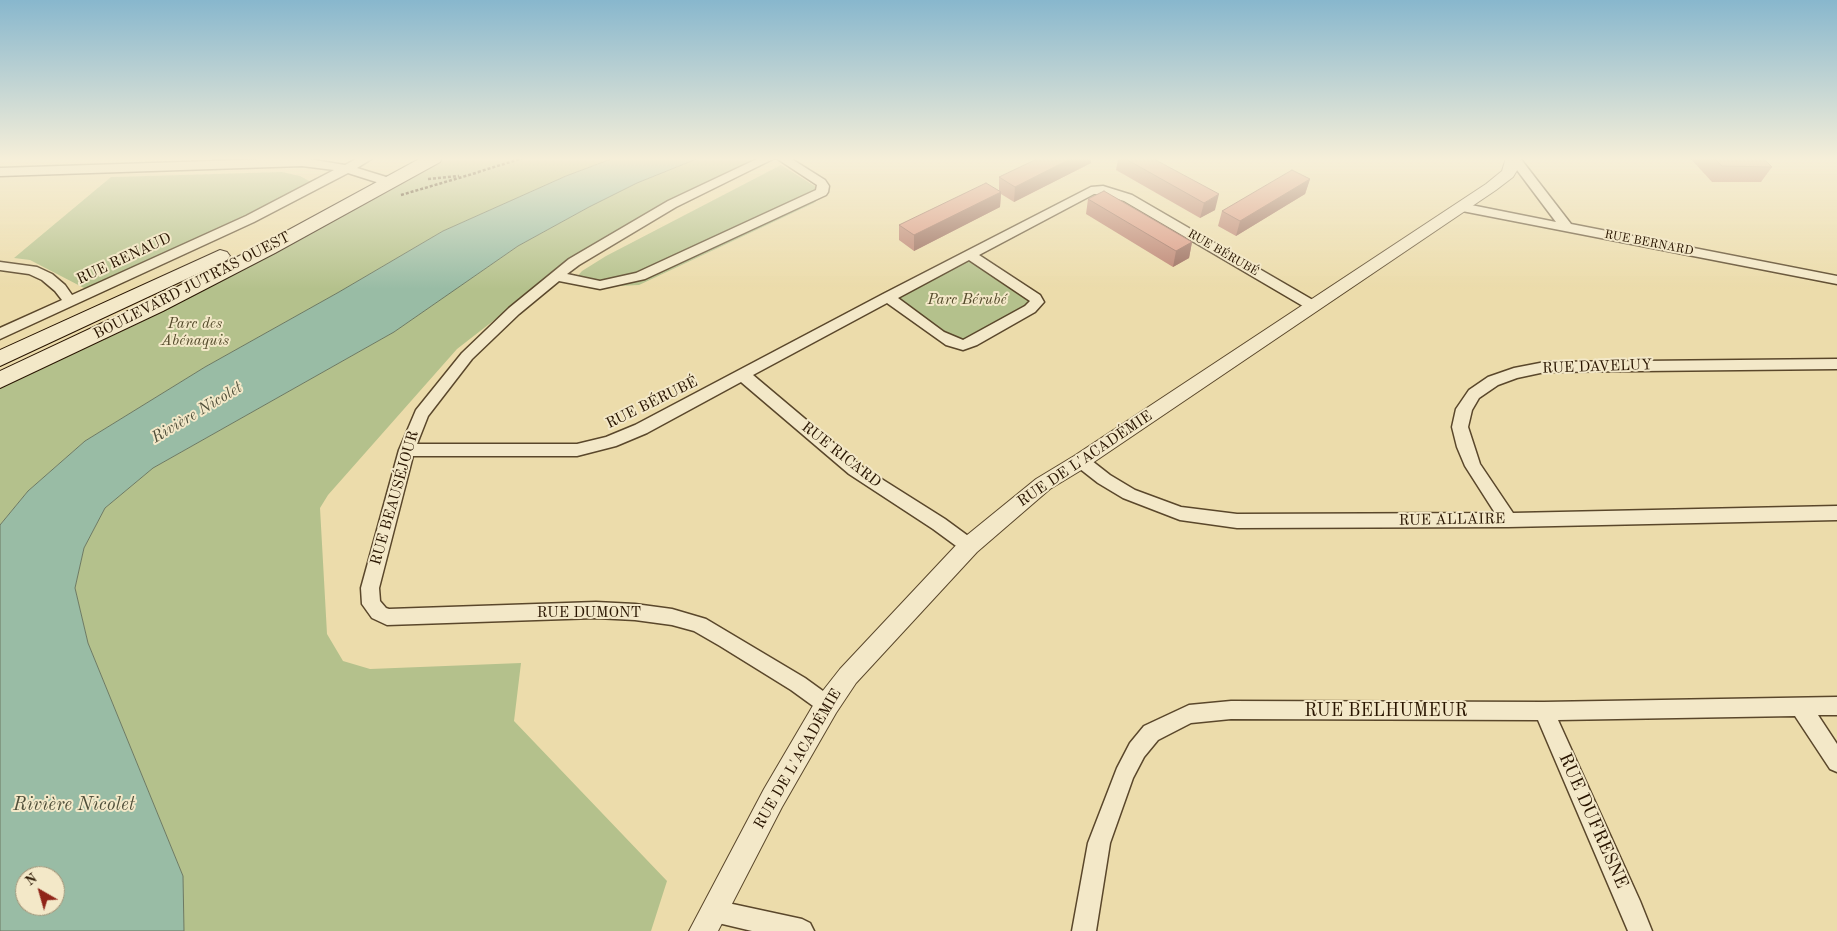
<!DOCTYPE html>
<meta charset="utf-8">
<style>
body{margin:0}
#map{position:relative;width:1837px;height:931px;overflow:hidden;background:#ecdcab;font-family:"Old Standard TT",serif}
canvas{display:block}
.north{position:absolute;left:15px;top:866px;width:50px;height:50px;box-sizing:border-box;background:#f3e8c8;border:1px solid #a29478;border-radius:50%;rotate:322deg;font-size:14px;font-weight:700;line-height:20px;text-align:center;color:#291500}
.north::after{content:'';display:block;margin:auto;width:18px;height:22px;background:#8f2418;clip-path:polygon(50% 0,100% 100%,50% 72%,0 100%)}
</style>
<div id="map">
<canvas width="1837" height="931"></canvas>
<div class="north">N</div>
</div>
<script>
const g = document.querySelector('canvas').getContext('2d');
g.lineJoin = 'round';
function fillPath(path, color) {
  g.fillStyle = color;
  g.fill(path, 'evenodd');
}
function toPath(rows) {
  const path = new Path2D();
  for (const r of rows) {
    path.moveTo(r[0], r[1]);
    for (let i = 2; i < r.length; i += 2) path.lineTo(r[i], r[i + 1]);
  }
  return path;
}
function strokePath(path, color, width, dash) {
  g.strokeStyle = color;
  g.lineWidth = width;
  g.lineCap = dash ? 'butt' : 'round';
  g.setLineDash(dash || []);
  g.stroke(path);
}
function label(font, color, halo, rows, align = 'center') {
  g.font = font + ' "Old Standard TT",serif';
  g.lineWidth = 4;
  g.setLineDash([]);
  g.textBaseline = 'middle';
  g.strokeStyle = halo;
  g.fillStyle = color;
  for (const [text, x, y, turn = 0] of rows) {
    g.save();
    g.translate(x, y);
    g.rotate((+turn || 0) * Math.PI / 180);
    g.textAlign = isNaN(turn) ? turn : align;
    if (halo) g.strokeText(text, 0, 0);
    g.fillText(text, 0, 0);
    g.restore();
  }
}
fillPath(toPath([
 [443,158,614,158,566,176,443,231,339,292,205,367,85,441,28,491,0,525,0,388,148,319,393,189],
 [699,158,759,158,665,203,587,248,457,349,328,495,320,508,327,634,343,661,370,669,521,663,514,721,667,881,651,931,184,931,183,876,88,643,75,588,84,548,105,508,153,468,394,332,518,246,589,207,637,183],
 [781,165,821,190,823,195,814,203,639,285,618,286,578,283,574,280,582,271,606,256],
 [282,172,300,176,311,182,250,213,86,289,30,260,14,258,111,177],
 [971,255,1037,302,963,345,888,297]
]), '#b4c18c');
const water = toPath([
 [614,158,699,158,637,183,589,207,518,246,394,332,153,468,105,508,84,548,75,588,88,643,183,876,184,931,0,931,0,525,28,491,85,441,205,367,339,292,443,231,566,176,614,158],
 [25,876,55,876,55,906,25,906,25,876]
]);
fillPath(water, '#99bca5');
strokePath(water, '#6c7963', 1);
const minor = toPath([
 [302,158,345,165,358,158,373,158,357,168,396,180,398,183,392,187,348,173,254,222,0,339,0,328,62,300,55,291,42,280,29,274,0,270,0,262,37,267,52,274,65,285,72,295,246,216,334,170,302,166,0,176,0,168,302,158],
 [759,158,775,158,676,207,579,265,567,274,600,281,636,273,816,190,817,185,776,158,790,158,825,180,829,186,828,192,826,195,645,279,600,289,559,281,519,314,472,359,428,416,417,444,577,444,606,437,635,425,883,294,1091,187,1103,186,1132,195,1318,303,1320,306,1318,309,1313,310,1308,309,1124,201,1102,194,1094,194,979,255,1040,295,1044,302,1035,312,977,345,963,350,946,345,887,303,753,375,861,466,945,519,975,541,978,546,975,551,969,553,963,551,933,529,849,474,741,382,647,433,616,446,577,456,413,456,379,588,380,601,386,608,389,609,596,602,635,604,672,609,706,619,805,678,834,699,837,705,834,711,827,714,820,711,791,690,720,646,694,631,672,625,635,620,596,618,387,625,372,618,362,604,361,588,399,450,416,410,462,353,509,308,569,259,668,201,759,158],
 [969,260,1030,301,1025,306,963,340,944,332,898,298,969,260],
 [1508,158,1520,158,1571,224,1837,276,1837,284,1457,210,1455,207,1461,203,1556,222,1508,158],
 [1837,359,1837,369,1545,372,1517,378,1498,385,1479,398,1472,410,1468,427,1480,464,1513,513,1837,506,1837,520,1508,527,1237,528,1180,520,1123,498,1098,483,1075,465,1073,461,1075,457,1081,455,1087,457,1110,475,1135,490,1181,507,1237,514,1495,513,1465,466,1457,447,1452,427,1456,409,1469,390,1488,377,1514,368,1545,362,1837,359],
 [1837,697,1837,715,1818,715,1837,744,1837,772,1830,769,1795,716,1558,720,1640,901,1652,931,1628,931,1538,720,1231,719,1191,723,1158,740,1144,757,1133,778,1110,843,1096,931,1072,931,1088,843,1117,768,1130,743,1144,726,1189,705,1231,701,1544,702,1837,697],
 [714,900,802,919,810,923,814,931,752,931,714,922,706,919,703,911,706,903,714,900]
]);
const tertiary = toPath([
 [1506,158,1520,158,1519,167,1513,177,1496,190,1088,466,1050,489,977,552,856,683,836,713,782,807,718,931,689,931,764,789,818,697,840,669,961,540,1036,479,1074,456,1486,184,1502,171,1506,158]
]);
const secondary = toPath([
 [421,158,442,158,440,162,275,253,163,311,0,388,0,371,149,301,261,245,421,158],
 [220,250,227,252,230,256,227,260,0,366,0,350,220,250]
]);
strokePath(minor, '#5a472b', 3);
strokePath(tertiary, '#5a472b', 2);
strokePath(secondary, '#291500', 2);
strokePath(toPath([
 [478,172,523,158],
 [428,179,459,176],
 [401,195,479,172]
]), '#291500', 2.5, [3, 2]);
fillPath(minor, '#f3e8c8');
fillPath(tertiary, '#f3e8c8');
fillPath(secondary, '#f3e8c8');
fillPath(toPath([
 [1039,158,1091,158,1091,163,1014,202,1001,194,1000,207,914,251,899,240,899,225,999,190,999,177],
 [1118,158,1152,158,1215,210,1200,218,1116,170],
 [1690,158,1763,158,1772,167,1761,182,1712,182],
 [1310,179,1305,194,1236,236,1218,226,1222,211],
 [1088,199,1192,242,1189,258,1173,267,1086,214]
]), '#bb8171');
fillPath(toPath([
 [1072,158,1091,158,1091,163,1014,202,1015,187],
 [1310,179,1305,194,1236,236,1240,221],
 [1001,192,1000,207,914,251,914,235],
 [1219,194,1215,210,1200,218,1204,203],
 [1192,242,1189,258,1173,267,1176,251]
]), '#98695c');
const building = toPath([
 [1039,158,1072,158,1015,187,999,177,1039,158],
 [1124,158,1152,158,1219,194,1204,203,1124,158],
 [1714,158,1763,158,1772,167,1722,166,1714,158],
 [1292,170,1310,179,1240,221,1222,211,1292,170],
 [986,183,1001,192,914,235,899,225,986,183],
 [1104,191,1192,242,1176,251,1088,199,1104,191]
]);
fillPath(building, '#d99683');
strokePath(building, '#98695c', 1);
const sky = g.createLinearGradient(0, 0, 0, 289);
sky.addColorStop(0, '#88b7cd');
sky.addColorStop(0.55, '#f6efd9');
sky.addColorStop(1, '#f6efd900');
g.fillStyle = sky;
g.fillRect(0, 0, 1837, 289);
label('12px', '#291500', '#f3e8c8', [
 ["RUE BERNARD",1649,243,11],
 ["RUE BÉRUBÉ",1223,253,30]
]);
label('15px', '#291500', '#f3e8c8', [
 ["RUE RENAUD",124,259,-25],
 ["BOULEVARD JUTRAS OUEST",192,286,-27],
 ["RUE DAVELUY",1597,367,-2],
 ["RUE BÉRUBÉ",652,403,-26],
 ["RUE RICARD",841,455,38],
 ["RUE DE L'ACADÉMIE",1085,459,-34],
 ["RUE BEAUSÉJOUR",395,498,-74],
 ["RUE ALLAIRE",1452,520,-1],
 ["RUE DUMONT",589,613],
 ["RUE DE L'ACADÉMIE",798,759,-60]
]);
label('italic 15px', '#53492a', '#f3e8c8', [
 ["Parc Bérubé",967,300],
 ["Parc des",195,324],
 ["Abénaquis",195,341]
]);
label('italic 16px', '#504f3a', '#f3e8c8', [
 ["Rivière Nicolet",197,413,-31]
]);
label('18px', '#291500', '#f3e8c8', [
 ["RUE BELHUMEUR",1386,711],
 ["RUE DUFRESNE",1593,821,66]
]);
label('italic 19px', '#504f3a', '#f3e8c8', [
 ["Rivière Nicolet",74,805]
]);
</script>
